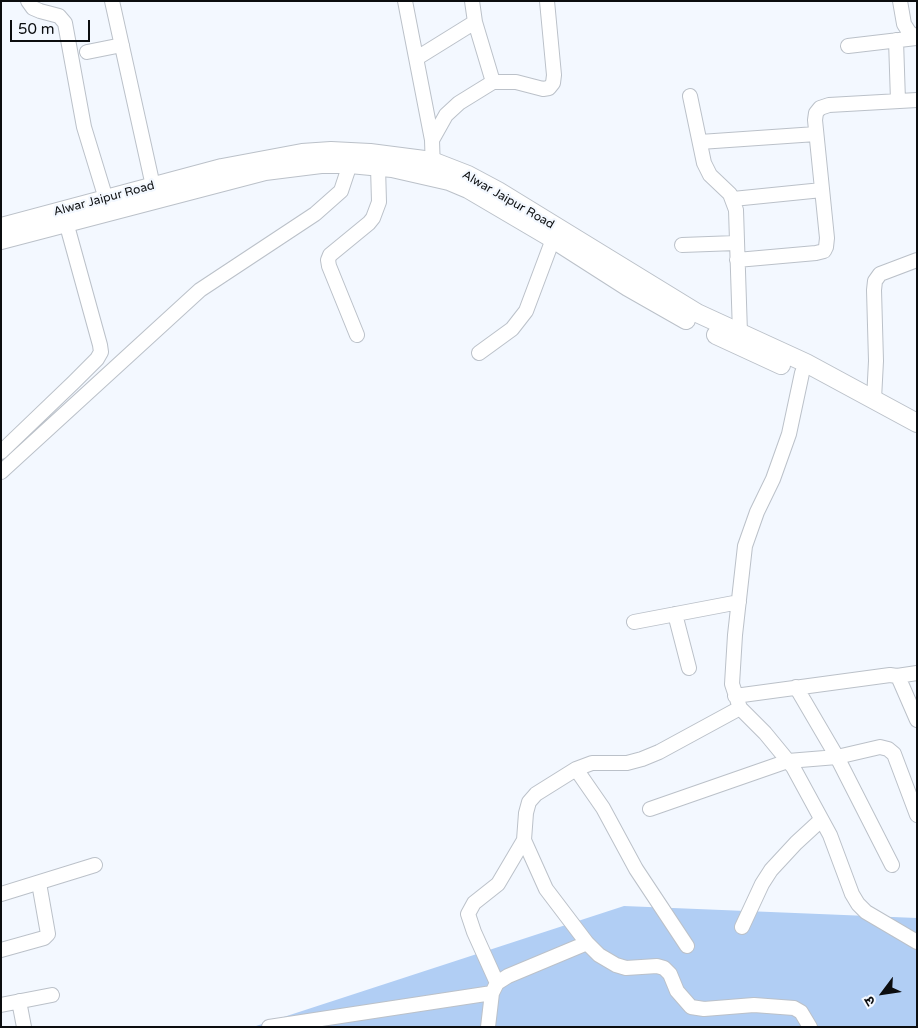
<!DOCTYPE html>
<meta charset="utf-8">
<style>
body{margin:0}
#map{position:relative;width:918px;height:1028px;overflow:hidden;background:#f3f8ff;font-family:"Varela Round","Noto Sans Devanagari",sans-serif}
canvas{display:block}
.frame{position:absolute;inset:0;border:2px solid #0b0d0f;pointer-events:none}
.north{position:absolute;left:858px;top:968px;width:50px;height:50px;-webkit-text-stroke:4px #f3f8ff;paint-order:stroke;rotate:239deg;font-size:14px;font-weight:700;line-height:20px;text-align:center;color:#0b0d0f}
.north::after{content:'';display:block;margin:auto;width:18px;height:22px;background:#0b0d0f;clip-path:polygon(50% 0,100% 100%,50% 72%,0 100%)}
.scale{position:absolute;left:10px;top:20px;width:80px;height:22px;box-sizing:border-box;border:2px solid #0b0d0f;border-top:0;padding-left:6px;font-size:15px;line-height:18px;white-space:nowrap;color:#0b0d0f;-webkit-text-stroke:4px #f3f8ff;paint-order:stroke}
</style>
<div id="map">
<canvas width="918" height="1028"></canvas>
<div class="frame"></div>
<div class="north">उ</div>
<div class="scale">50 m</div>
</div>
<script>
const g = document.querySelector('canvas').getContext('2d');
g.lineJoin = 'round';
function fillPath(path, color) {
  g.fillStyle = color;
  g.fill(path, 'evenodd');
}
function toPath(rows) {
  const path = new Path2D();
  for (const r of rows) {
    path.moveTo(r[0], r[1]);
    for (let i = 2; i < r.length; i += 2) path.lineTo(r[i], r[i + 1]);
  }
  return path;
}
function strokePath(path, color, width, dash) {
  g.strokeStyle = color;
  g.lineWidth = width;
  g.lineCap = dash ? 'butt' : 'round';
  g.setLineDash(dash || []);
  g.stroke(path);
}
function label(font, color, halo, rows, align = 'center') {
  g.font = font + ' "Varela Round",sans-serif';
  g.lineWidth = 4.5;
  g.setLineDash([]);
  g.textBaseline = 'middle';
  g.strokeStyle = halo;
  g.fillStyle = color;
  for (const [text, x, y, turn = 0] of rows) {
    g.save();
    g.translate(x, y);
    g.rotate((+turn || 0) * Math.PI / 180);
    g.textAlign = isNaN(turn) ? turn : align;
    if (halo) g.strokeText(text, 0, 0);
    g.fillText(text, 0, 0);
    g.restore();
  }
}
fillPath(toPath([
 [624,906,917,918,917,1027,253,1027]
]), '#b1cef4');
const minor = toPath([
 [28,1,33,8,40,11,59,16,65,23,84,127,106,199],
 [112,1,153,186],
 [405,1,432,140,433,171],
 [472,1,475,22,493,82],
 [900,1,904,24,909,32,917,38],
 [896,40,898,101],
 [848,46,916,38],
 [87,52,122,45],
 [417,58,475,22],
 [690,96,704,163,710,175,730,194,736,210,740,333],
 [432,140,446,115,459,103,493,82,516,82,543,89,549,88,553,83,554,75,547,1],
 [700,142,816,134],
 [733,199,822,190],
 [682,245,736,243],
 [737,260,816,253,824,251,826,247,827,238,815,120,816,113,820,108,829,105,917,100],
 [357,335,329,266,328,260,330,255,369,223,373,218,379,202,378,167],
 [479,353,512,329,526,311,553,239],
 [806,363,802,373,789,434,773,479,757,512,745,546,735,635,732,684,740,708,765,733,793,767,830,835,852,894,858,904,866,912,917,942],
 [874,399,876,361,874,290,875,281,880,274,917,260],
 [1,452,74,382,97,359,101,352,100,345,66,222],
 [1,472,200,290,315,214,341,191,350,164],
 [675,614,689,668],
 [634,622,739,602],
 [897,676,917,673],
 [796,687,837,757,892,865],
 [735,696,890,675,897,676,900,681,917,720],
 [740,708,659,752,642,759,627,763,592,763,576,769,536,794,529,802,526,813,524,840,546,889,587,943,599,955,616,965,626,968,657,966,664,968,670,974,677,991,691,1007,704,1009,754,1005,794,1008,801,1012,810,1027],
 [576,769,603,808,636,869,687,946],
 [650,809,788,761,837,757,880,747,888,749,894,754,917,815],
 [1,894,95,865],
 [742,927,762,884,771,870,796,843,821,820],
 [1,950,44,938,48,934,39,883],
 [497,983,474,932,468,914,474,903,498,884,524,840],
 [19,1001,24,1027],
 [1,1005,52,995],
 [269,1027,492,993],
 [488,1027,492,993,497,983,508,976,587,943]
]);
const major = toPath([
 [1,227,222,168,302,153,331,151,370,153,432,161,468,175,498,191,697,313,806,363,917,423],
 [1,240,265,171,321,164,350,164,392,168,449,181,468,189,553,239,628,287,686,320],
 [716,335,781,365]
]);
strokePath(minor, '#bbc1c9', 16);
strokePath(major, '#bbc1c9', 20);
strokePath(minor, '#fff', 14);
strokePath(major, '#fff', 18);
label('12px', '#0b0d0f', '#f3f8ff', [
 ["Alwar Jaipur Road",104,199,-15],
 ["Alwar Jaipur Road",508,200,30]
]);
</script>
